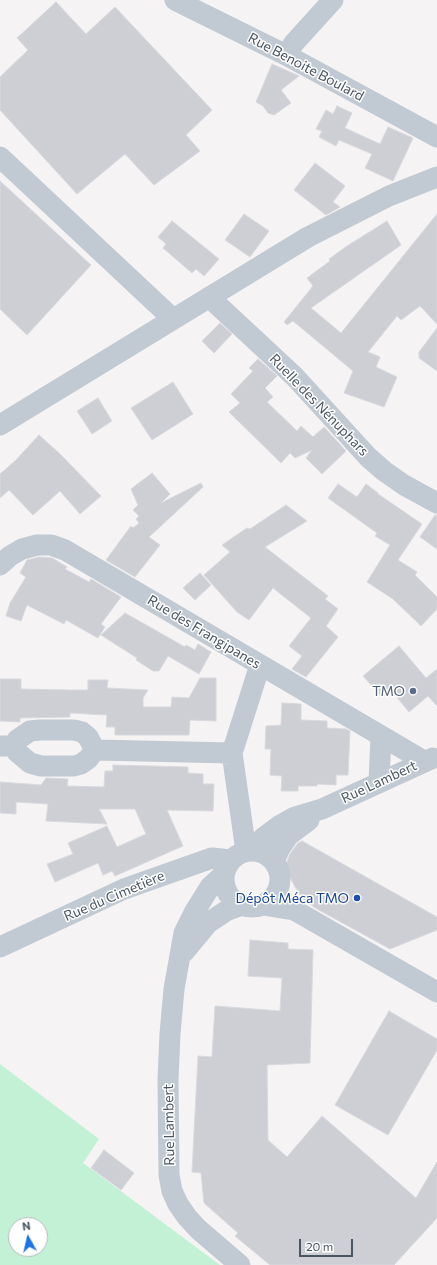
<!DOCTYPE html>
<meta charset="utf-8">
<style>
body{margin:0}
#map{position:relative;width:437px;height:1265px;overflow:hidden;background:#f5f3f3;font-family:Commissioner,sans-serif}
canvas{display:block}
.north{position:absolute;left:8px;top:1217px;width:40px;height:40px;box-sizing:border-box;background:#fff;border:1px solid #b7bbc0;border-radius:50%;rotate:352deg;font-size:11px;font-weight:700;line-height:16px;text-align:center;color:#4a5661}
.north::after{content:'';display:block;margin:auto;width:14px;height:18px;background:#1a73e8;clip-path:polygon(50% 0,100% 100%,50% 72%,0 100%)}
.scale{position:absolute;left:299px;top:1239px;width:54px;height:18px;box-sizing:border-box;border:2px solid #4a5661;border-top:0;padding-left:5px;font-size:12px;line-height:14px;white-space:nowrap;color:#4a5661;-webkit-text-stroke:3px #fff;paint-order:stroke}
</style>
<div id="map">
<canvas width="437" height="1265"></canvas>
<div class="north">N</div>
<div class="scale">20 m</div>
</div>
<script>
const g = document.querySelector('canvas').getContext('2d');
g.lineJoin = 'round';
function fillPath(path, color) {
  g.fillStyle = color;
  g.fill(path, 'evenodd');
}
function toPath(rows) {
  const path = new Path2D();
  for (const r of rows) {
    if (r.length === 3) {
      path.moveTo(r[0] + r[2], r[1]);
      path.arc(r[0], r[1], r[2], 0, 2 * Math.PI);
      continue;
    }
    path.moveTo(r[0], r[1]);
    for (let i = 2; i < r.length; i += 2) path.lineTo(r[i], r[i + 1]);
  }
  return path;
}
function strokePath(path, color, width, dash) {
  g.strokeStyle = color;
  g.lineWidth = width;
  g.lineCap = dash ? 'butt' : 'round';
  g.setLineDash(dash || []);
  g.stroke(path);
}
function label(font, color, halo, rows, align = 'center') {
  g.font = font + ' Commissioner,sans-serif';
  g.lineWidth = 3;
  g.setLineDash([]);
  g.textBaseline = 'middle';
  g.strokeStyle = halo;
  g.fillStyle = color;
  for (const [text, x, y, turn = 0] of rows) {
    g.save();
    g.translate(x, y);
    g.rotate((+turn || 0) * Math.PI / 180);
    g.textAlign = isNaN(turn) ? turn : align;
    if (halo) g.strokeText(text, 0, 0);
    g.fillText(text, 0, 0);
    g.restore();
  }
}
fillPath(toPath([
 [0,1064,99,1139,83,1163,220,1265,0,1265],
 [16,1225,40,1225,40,1249,16,1249]
]), '#c3f1d5');
const building = toPath([
 [56,2,86,34,115,7,212,110,186,135,200,151,154,185,125,154,77,194,0,110,0,77,28,50,17,38,56,2],
 [272,64,299,76,281,90,291,103,274,115,268,113,263,106,256,102,272,64],
 [337,106,352,113,345,128,380,144,388,127,413,138,393,181,365,168,372,154,339,140,336,146,319,137,322,131,316,129,326,110,333,114,337,106],
 [315,163,345,186,333,202,340,207,326,215,294,190,315,163],
 [0,181,91,265,27,335,0,309,0,181],
 [244,214,269,231,250,257,225,240,244,214],
 [437,214,437,324,420,306,401,320,397,316,368,352,380,357,376,367,397,377,384,407,344,393,353,371,293,321,287,325,284,322,313,286,307,278,330,261,329,259,347,246,387,221,401,245,311,308,341,333,437,214],
 [172,221,219,259,204,276,196,269,192,273,163,248,166,244,158,237,172,221],
 [220,323,232,334,214,353,202,341,220,323],
 [437,328,437,371,419,358,419,352,437,328],
 [258,359,277,376,265,388,273,397,267,402,297,431,301,426,313,437,324,427,346,451,322,474,306,458,312,450,295,458,290,453,281,463,229,412,240,403,231,394,253,371,249,368,258,359],
 [173,382,193,414,152,440,131,408,173,382],
 [98,398,112,421,92,434,77,411,98,398],
 [39,435,60,454,101,496,80,514,60,491,33,515,9,490,0,498,0,474,15,461,39,435],
 [152,473,170,494,161,503,201,483,203,487,149,537,160,545,135,577,106,560,131,526,133,528,139,523,136,519,139,516,133,510,138,505,131,489,152,473],
 [338,484,357,497,366,484,378,493,378,494,422,524,398,560,417,572,415,575,437,597,437,609,421,626,393,599,367,582,390,545,375,536,377,533,328,498,338,484],
 [286,505,307,521,265,547,328,596,325,599,338,609,326,626,338,637,306,677,292,669,302,656,289,646,311,618,273,588,249,620,237,612,204,575,230,552,222,545,247,528,250,529,286,505],
 [435,515,437,515,437,549,420,537,435,515],
 [39,557,52,558,67,567,65,569,89,582,91,579,121,597,101,624,105,627,98,638,66,620,64,624,27,605,21,621,6,616,10,603,26,577,20,573,27,560,39,557],
 [200,573,211,585,195,600,183,588,200,573],
 [125,613,185,647,186,645,195,650,198,644,211,652,199,674,168,656,159,671,153,671,136,660,137,658,101,635,125,613],
 [399,646,426,678,437,669,437,706,428,696,409,712,391,690,382,697,363,676,399,646],
 [200,678,216,678,216,721,190,720,189,735,115,735,115,727,106,727,107,715,70,713,70,717,20,718,20,722,0,721,0,679,21,679,21,689,70,690,88,690,88,680,108,680,107,688,148,690,143,698,143,707,171,707,172,697,189,698,200,678],
 [282,703,301,704,301,720,327,721,327,728,346,729,350,731,348,775,336,775,336,785,317,784,317,786,298,786,298,791,281,791,282,776,270,775,271,749,265,749,266,726,281,725,282,703],
 [113,765,188,767,188,773,203,774,203,784,214,784,213,811,167,810,183,846,115,876,112,871,103,875,98,863,55,882,47,864,73,854,68,843,107,826,117,847,146,834,135,809,99,809,107,824,46,821,48,804,16,802,16,814,0,813,0,782,41,785,46,778,47,778,68,779,67,786,104,787,105,771,113,771,113,765],
 [302,841,437,917,437,930,390,949,317,909,305,901,295,887,285,867,290,854,298,843,302,841],
 [250,940,288,943,288,949,313,950,310,1063,267,1065,268,1140,287,1157,322,1116,416,1198,437,1162,437,1218,394,1265,270,1265,235,1236,238,1233,204,1203,201,1173,192,1172,198,1056,212,1057,215,1006,280,1011,282,978,248,976,250,940],
 [389,1011,437,1039,437,1050,388,1135,335,1105,389,1011],
 [104,1150,134,1173,121,1190,91,1168,104,1150]
]);
fillPath(building, '#cdcfd5');
strokePath(building, '#d7d9de', 1);
strokePath(toPath([
 [175,0,286,55,437,137],
 [286,55,294,43,333,0],
 [0,157,173,319],
 [209,297,295,377,368,457,384,471,404,485,437,503],
 [0,425,308,237,389,196,437,177],
 [0,565,10,556,22,549,37,545,51,545,65,550,424,761],
 [0,746,13,746,17,752,30,763,41,766,74,766,81,764,88,759,95,750,232,753],
 [13,746,17,740,30,731,40,730,74,730,82,732,88,737,95,750],
 [379,782,381,736],
 [246,851,232,753,260,665],
 [257,851,263,838,279,826,295,817,322,809,433,758],
 [252,879,28],
 [274,861,280,848,289,835,309,820],
 [224,874,210,887,195,911,184,933,174,989,170,1034,168,1079,169,1175,172,1191,178,1204,187,1217,198,1229,240,1265],
 [263,905,294,910,437,992],
 [0,947,124,889,212,858,231,860],
 [184,952,208,923,226,911,242,905]
]), '#c1cad2', 21);
for (const [x, y, r, color] of [
 [413,691,4,"#5c6f8a"],
 [357,898,4,"#1a4fb4"]
]) {
  const dot = new Path2D();
  dot.arc(x, y, r, 0, 2 * Math.PI);
  g.fillStyle = color;
  g.fill(dot);
  strokePath(dot, '#fff', 1.5);
}
label('14px', '#4a5661', '#fff', [
 ["Rue Benoite Boulard",306,67,28],
 ["Ruelle des Nénuphars",319,405,46],
 ["Rue des Frangipanes",204,632,31],
 ["Rue Lambert",379,782,-25],
 ["Rue du Cimetière",114,896,-23],
 ["Rue Lambert",169,1125,-91]
]);
label('14px', '#4e5e75', '#fff', [
 ["TMO",405,691]
], 'right');
label('14px', '#164399', '#fff', [
 ["Dépôt Méca TMO",349,898]
], 'right');
</script>
